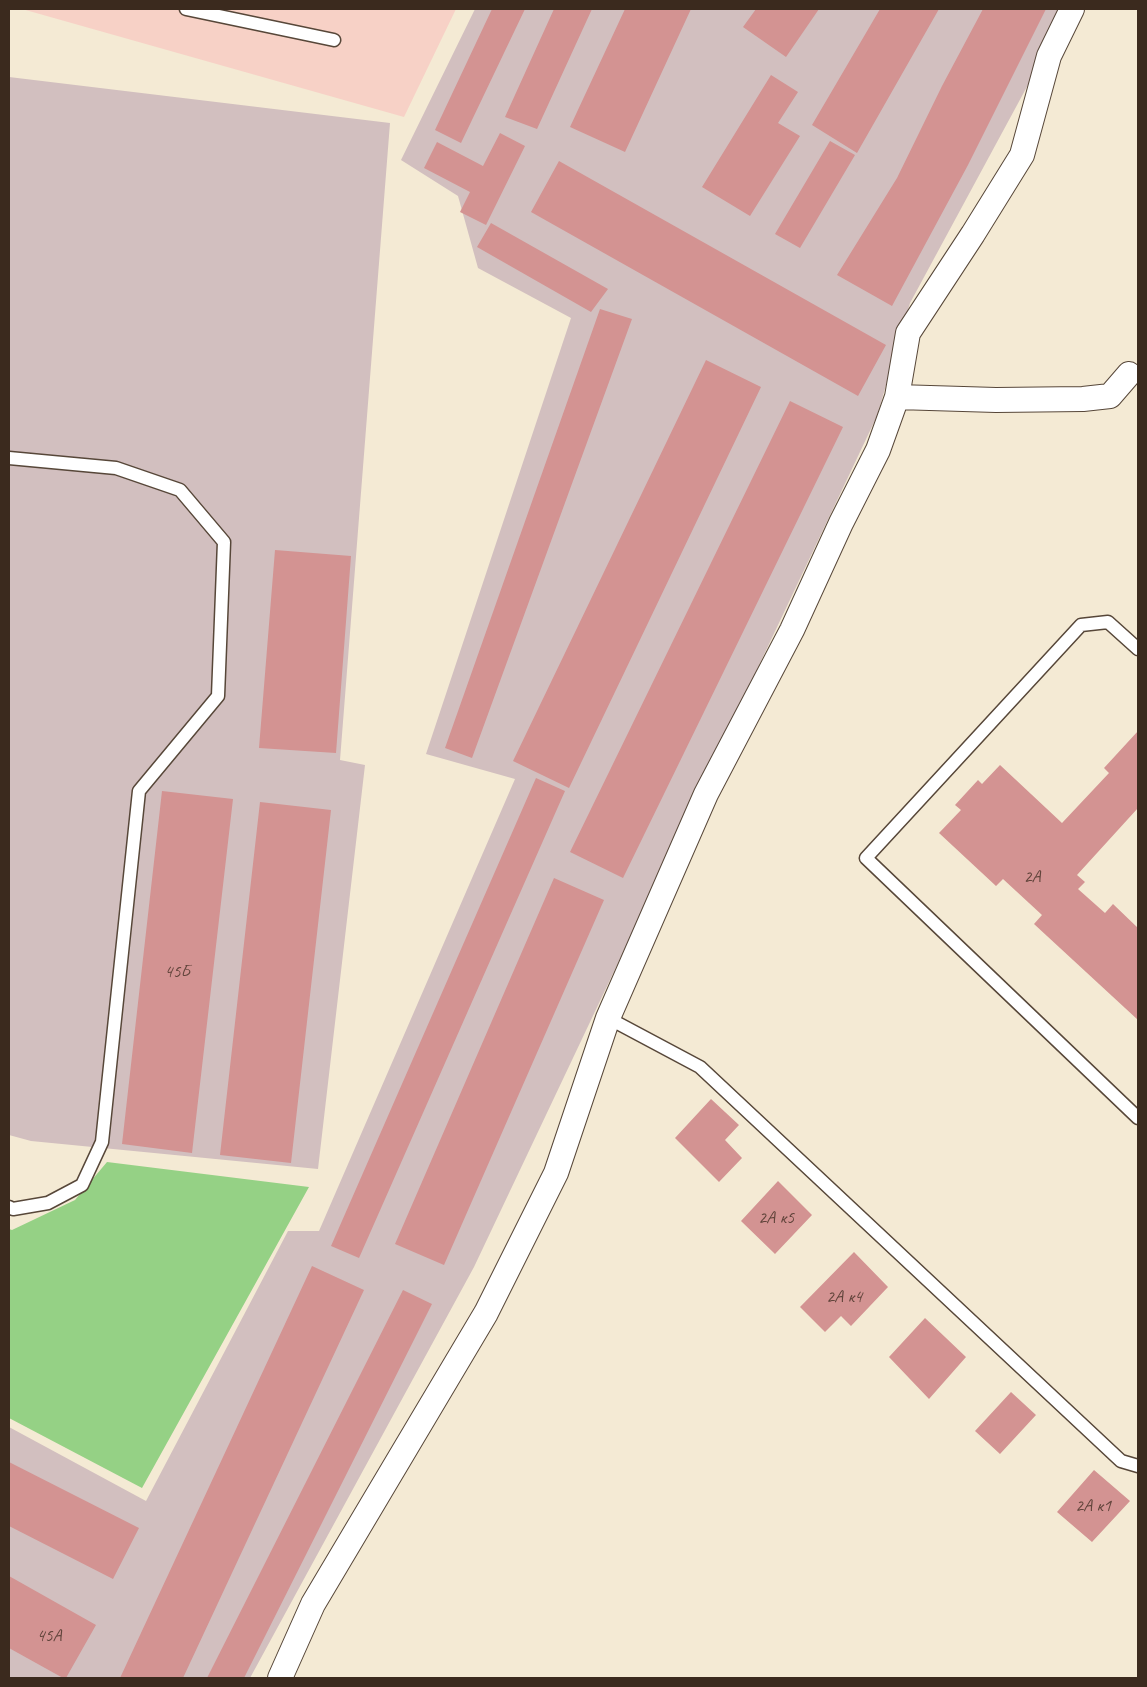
<!DOCTYPE html>
<meta charset="utf-8">
<style>
body{margin:0}
#map{position:relative;width:1147px;height:1687px;overflow:hidden;background:#f4ead4;font-family:Caveat,sans-serif}
canvas{display:block}
.frame{position:absolute;inset:0;border:10px solid #3b2a1e;pointer-events:none}
</style>
<div id="map">
<canvas width="1147" height="1687"></canvas>
<div class="frame"></div>
</div>
<script>
const g = document.querySelector('canvas').getContext('2d');
g.lineJoin = 'round';
function fillPath(path, color) {
  g.fillStyle = color;
  g.fill(path, 'evenodd');
}
function toPath(rows) {
  const path = new Path2D();
  for (const r of rows) {
    path.moveTo(r[0], r[1]);
    for (let i = 2; i < r.length; i += 2) path.lineTo(r[i], r[i + 1]);
  }
  return path;
}
function strokePath(path, color, width, dash) {
  g.strokeStyle = color;
  g.lineWidth = width;
  g.lineCap = dash ? 'butt' : 'round';
  g.setLineDash(dash || []);
  g.stroke(path);
}
function label(font, color, halo, rows, align = 'center') {
  g.font = font + ' Caveat,sans-serif';
  g.lineWidth = 5;
  g.setLineDash([]);
  g.textBaseline = 'middle';
  g.strokeStyle = halo;
  g.fillStyle = color;
  for (const [text, x, y, turn = 0] of rows) {
    g.save();
    g.translate(x, y);
    g.rotate((+turn || 0) * Math.PI / 180);
    g.textAlign = isNaN(turn) ? turn : align;
    if (halo) g.strokeText(text, 0, 0);
    g.fillText(text, 0, 0);
    g.restore();
  }
}
fillPath(toPath([
 [22,9,456,9,404,117]
]), '#f7d1c6');
fillPath(toPath([
 [475,9,1069,9,910,303,877,416,474,1267,250,1678,11,1678,9,1677,9,1427,146,1501,288,1231,319,1231,515,779,426,754,571,318,478,268,458,196,401,160],
 [9,77,390,123,340,760,365,765,318,1169,31,1141,9,1135]
]), '#d2bfbf');
fillPath(toPath([
 [107,1162,309,1187,142,1488,9,1418,9,1229,12,1230,75,1200]
]), '#95d185');
fillPath(toPath([
 [492,9,525,9,461,143,435,130],
 [554,9,592,9,537,129,505,117],
 [625,9,691,9,625,152,570,127],
 [756,9,819,9,786,57,743,27],
 [880,9,939,9,857,153,812,125],
 [983,9,1046,9,968,165,892,306,837,275,897,178,942,86],
 [771,75,798,92,778,123,800,136,750,216,702,187],
 [500,133,525,146,486,225,460,212,470,192,424,168,437,142,483,166],
 [830,141,855,155,800,248,775,234],
 [559,161,886,345,858,396,531,212],
 [491,223,608,289,591,312,477,247],
 [600,309,632,319,472,758,445,748],
 [706,360,761,387,569,788,513,761],
 [790,401,843,427,623,878,570,852],
 [275,550,351,556,336,753,259,748],
 [1138,731,1138,808,1077,875,1085,882,1078,889,1105,913,1113,904,1138,928,1138,1020,1034,924,1042,915,1003,879,996,886,939,833,961,810,955,805,978,780,982,784,1000,765,1062,823,1109,773,1104,768],
 [536,778,565,791,359,1258,331,1246],
 [162,791,233,799,192,1153,122,1144],
 [260,802,331,810,291,1163,220,1155],
 [554,878,604,900,444,1265,395,1244],
 [711,1099,739,1125,725,1140,742,1158,719,1182,675,1138],
 [778,1181,812,1215,775,1254,741,1221],
 [854,1252,888,1287,851,1326,841,1316,825,1332,800,1307],
 [312,1266,364,1290,183,1678,120,1678],
 [403,1290,432,1304,244,1678,207,1678],
 [925,1318,966,1357,929,1399,889,1357],
 [1011,1392,1036,1415,1000,1454,975,1431],
 [9,1462,139,1528,113,1579,9,1526],
 [1094,1470,1130,1501,1092,1542,1057,1512],
 [9,1576,96,1625,66,1678,63,1678,9,1648]
]), '#d39392');
const lane = toPath([
 [186,9,334,40],
 [9,458,116,468,180,490,224,542,218,696,139,791,102,1142,82,1185,48,1203,13,1209,9,1207],
 [1138,649,1108,622,1081,625,866,858,1138,1118],
 [608,1018,700,1067,1121,1461,1138,1466]
]);
const street = toPath([
 [897,397,996,400,1083,399,1110,396,1129,374],
 [280,1678,313,1604,486,1313,556,1173,608,1018,706,794,792,630,841,523,878,450,897,397,908,333,973,234,1022,155,1049,56,1072,9]
]);
strokePath(lane, '#574739', 15);
strokePath(street, '#574739', 26);
strokePath(lane, '#fff', 12);
strokePath(street, '#fff', 24);
label('18px', '#61443b', null, [
 ["2А",1032,877],
 ["45Б",177,972],
 ["2А к5",776,1218],
 ["2А к4",844,1297],
 ["2А к1",1093,1506],
 ["45А",49,1636]
]);
</script>
